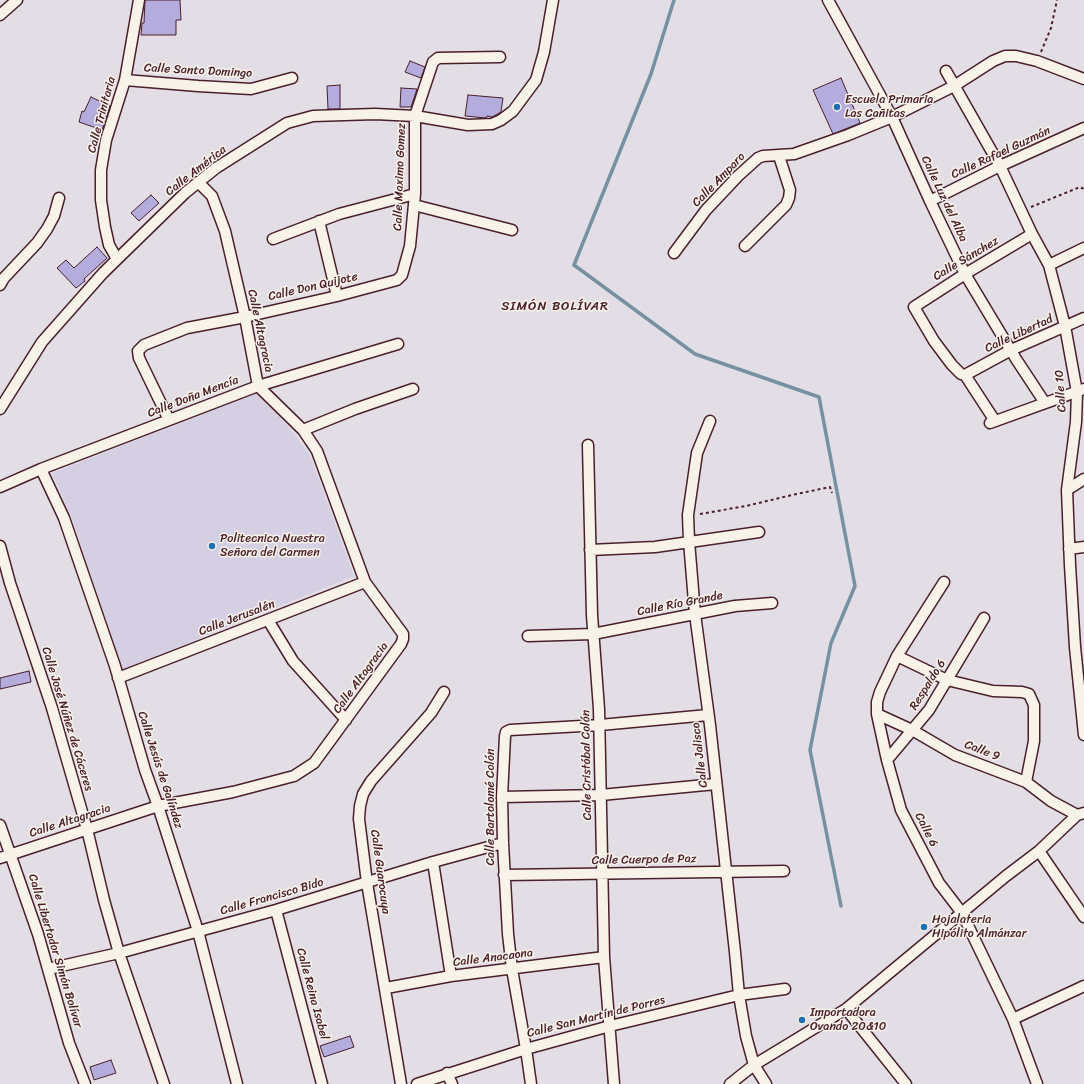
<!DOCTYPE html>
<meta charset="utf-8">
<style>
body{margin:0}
canvas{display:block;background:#e3dee5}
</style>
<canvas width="1084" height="1084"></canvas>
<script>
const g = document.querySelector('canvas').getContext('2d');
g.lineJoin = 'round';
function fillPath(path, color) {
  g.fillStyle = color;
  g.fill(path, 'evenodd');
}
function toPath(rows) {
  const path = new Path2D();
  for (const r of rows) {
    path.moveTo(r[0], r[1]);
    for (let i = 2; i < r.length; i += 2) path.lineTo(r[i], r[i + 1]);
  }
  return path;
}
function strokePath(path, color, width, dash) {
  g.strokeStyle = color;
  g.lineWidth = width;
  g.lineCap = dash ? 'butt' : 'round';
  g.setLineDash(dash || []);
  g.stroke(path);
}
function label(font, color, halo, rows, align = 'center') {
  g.font = font + ' Sriracha,sans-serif';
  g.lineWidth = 3;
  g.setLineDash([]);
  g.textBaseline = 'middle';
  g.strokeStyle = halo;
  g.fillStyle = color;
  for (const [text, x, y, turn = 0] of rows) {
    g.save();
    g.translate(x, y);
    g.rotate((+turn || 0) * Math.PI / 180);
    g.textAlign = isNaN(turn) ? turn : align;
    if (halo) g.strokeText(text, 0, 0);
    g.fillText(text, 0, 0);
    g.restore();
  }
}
fillPath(toPath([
 [256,394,284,421,310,455,354,576,123,669,71,516,52,473]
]), '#d5cfe3');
strokePath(toPath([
 [674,0,651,74,574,265,695,354,819,397,855,586,831,643,810,750,841,906]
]), '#7591a2', 3.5);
const building = toPath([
 [145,0,180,0,181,20,176,20,176,35,141,35,142,23,144,23,145,0],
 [410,61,425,67,421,78,405,72,410,61],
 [841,78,860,123,833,134,813,90,841,78],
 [340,85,340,109,328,109,327,86,340,85],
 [401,88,417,89,411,107,400,107,401,88],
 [468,95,503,98,501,112,492,117,487,116,486,118,465,116,468,95],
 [91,97,110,106,102,130,79,122,82,111,84,112,91,97],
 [151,195,159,203,139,221,131,213,151,195],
 [97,247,107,258,84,279,85,281,76,288,57,268,66,260,74,268,97,247],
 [29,671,31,682,0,689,0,678,29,671],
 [350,1036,354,1047,324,1057,320,1046,350,1036],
 [111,1060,116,1073,94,1080,90,1067,111,1060]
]);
fillPath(building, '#b3acdd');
strokePath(building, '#4a1f2b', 1);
const street = toPath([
 [828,0,892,117,930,201,965,274,1016,359,1045,403],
 [0,15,17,0],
 [946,71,1000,166,1032,234,1049,265,1065,326,1077,392,1076,422,1067,490,1070,565,1075,647,1084,735],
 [125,80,198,86,251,89,292,78],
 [930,201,1000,166,1084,128],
 [414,205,512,230],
 [319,221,337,296],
 [273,239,339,214,415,194],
 [745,246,786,205,789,198,790,190,779,156],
 [674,253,706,210,738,176,758,158,763,156,794,154,848,135,892,117,954,86,993,61,1005,56,1016,56,1037,61,1084,79],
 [117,259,109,245,105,227,101,200,101,170,106,140,125,80,139,0],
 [1049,265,1084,248],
 [0,285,4,278,37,243,47,229,54,216,59,198],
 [965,375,1011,350,1084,318],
 [0,409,42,342,103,273,185,193,216,168,287,123,313,116,375,114,415,116,468,125,492,124,501,120,513,111,536,80,544,52,553,0],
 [169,420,139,358,138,351,144,345,187,328,245,317,337,296,397,280,402,275,410,246,415,194,415,116,433,62,438,58,500,57],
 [710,421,697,453,688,515,689,541,695,614,710,725,735,952,739,995,746,1036,754,1065,766,1084],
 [995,421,965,375,961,374,952,365,934,341,914,307,965,274,1032,234],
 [990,423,1084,389],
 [303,430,355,409,413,389],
 [588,445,592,615,599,709,604,957,614,1084],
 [41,469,64,518,115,666,145,770,158,806,198,931,237,1084],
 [0,487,41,469,258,386,398,344],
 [1067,490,1084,479],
 [0,546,10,583,52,708,87,829,104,900,119,953,164,1084],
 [1069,549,1084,547],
 [590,550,655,547,759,532],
 [944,582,897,656,880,692,877,702,877,714,887,760,901,810,939,883,962,913,1013,1019,1037,1084],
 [268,620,293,661,346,720],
 [528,636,593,634,735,606,772,603],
 [897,656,947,680,993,691,1022,692,1029,694,1034,705,1034,741,1026,782],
 [118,678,365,582],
 [877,714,912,730,955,755,1026,782,1051,801,1077,815],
 [887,760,929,710,984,618],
 [502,797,601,795,716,784],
 [0,825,38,934,69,1043,85,1084],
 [1039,851,1084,917],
 [0,858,158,806,233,792,294,776,314,763,401,644,403,639,403,634,365,582,317,451,303,430,258,386,245,317,225,231,212,196,198,182],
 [433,862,451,976],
 [504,875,784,871],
 [276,910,322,1084],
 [48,969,119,953,276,910,433,862,503,843],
 [386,988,451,976,604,957],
 [846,1009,906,1084],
 [1013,1019,1084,986],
 [447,1073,452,1084],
 [401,1084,367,883,359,819,360,806,363,794,371,781,431,713,444,692],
 [417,1084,526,1049,610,1026,739,995,785,989],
 [531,1084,526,1049,512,969,508,934,503,843,502,797,505,736,506,732,510,730,600,725,708,715],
 [730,1084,754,1065,846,1009,1006,876,1039,851,1077,815,1084,813]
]);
strokePath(street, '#4a1f2b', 13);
strokePath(toPath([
 [1041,52,1051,28,1057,0],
 [1031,207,1080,187,1084,189],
 [700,514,746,506,792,495,830,487,832,493]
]), '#4a1f2b', 2, [3, 3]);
strokePath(street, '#f7f3e8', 10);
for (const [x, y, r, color] of [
 [837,107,4,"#1f6fb2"],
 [212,546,4,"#1f6fb2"],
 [924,927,4,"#1f6fb2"],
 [802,1020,4,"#1f6fb2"]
]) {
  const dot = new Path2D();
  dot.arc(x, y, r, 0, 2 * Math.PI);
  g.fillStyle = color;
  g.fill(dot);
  strokePath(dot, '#f7f3e8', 1.5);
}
label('12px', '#4a1f2b', '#f7f3e8', [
 ["Calle Santo Domingo",198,71,3],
 ["Calle Trinitaria",102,115,-75],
 ["Calle Rafael Guzmán",1001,153,-25],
 ["Calle América",196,171,-38],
 ["Calle Maximo Gomez",400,177,-88],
 ["Calle Amparo",719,180,-46],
 ["Calle Luz del Alba",944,199,65],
 ["Calle Sánchez",966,259,-31],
 ["Calle Don Quijote",313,287,-13],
 ["Calle Altagracia",260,331,78],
 ["Calle Libertad",1019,334,-25],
 ["Calle 10",1061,391,-94],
 ["Calle Doña Mencía",193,397,-21],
 ["Calle Río Grande",680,604,-11],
 ["Calle Jerusalén",237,618,-21],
 ["Calle Altagracia",361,678,-54],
 ["Respaldo 6",928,685,-58],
 ["Calle José Núñez de Cáceres",67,719,73],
 ["Calle 9",982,751,21],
 ["Calle Jalisco",700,755,-97],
 ["Calle Cristóbal Colón",587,765,-91],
 ["Calle Jesús de Galíndez",160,770,72],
 ["Calle Bartolomé Colón",491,807,-90],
 ["Calle Altagracia",70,821,-18],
 ["Calle 6",926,830,63],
 ["Calle Cuerpo de Paz",644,860,-1],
 ["Calle Guarocuya",380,872,82],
 ["Calle Francisco Bido",272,897,-16],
 ["Calle Libertador Simón Bolívar",55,951,73],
 ["Calle Anacaona",493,958,-7],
 ["Calle Reina Isabel",312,994,75],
 ["Calle San Martín de Porres",596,1017,-14]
]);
label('12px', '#4a1f2b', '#f7f3e8', [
 ["Escuela Primaria",845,100],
 ["Las Cañitas",845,114],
 ["Politecnico Nuestra",220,539],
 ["Señora del Carmen",220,553],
 ["Hojalateria",932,920],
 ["Hipólito Almánzar",932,934],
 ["Importadora",810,1013],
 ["Ovando 20&10",810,1027]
], 'left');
g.letterSpacing = '1px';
label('13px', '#4a1f2b', '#f7f3e8', [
 ["SIMÓN BOLÍVAR",555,307]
]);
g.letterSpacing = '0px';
</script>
